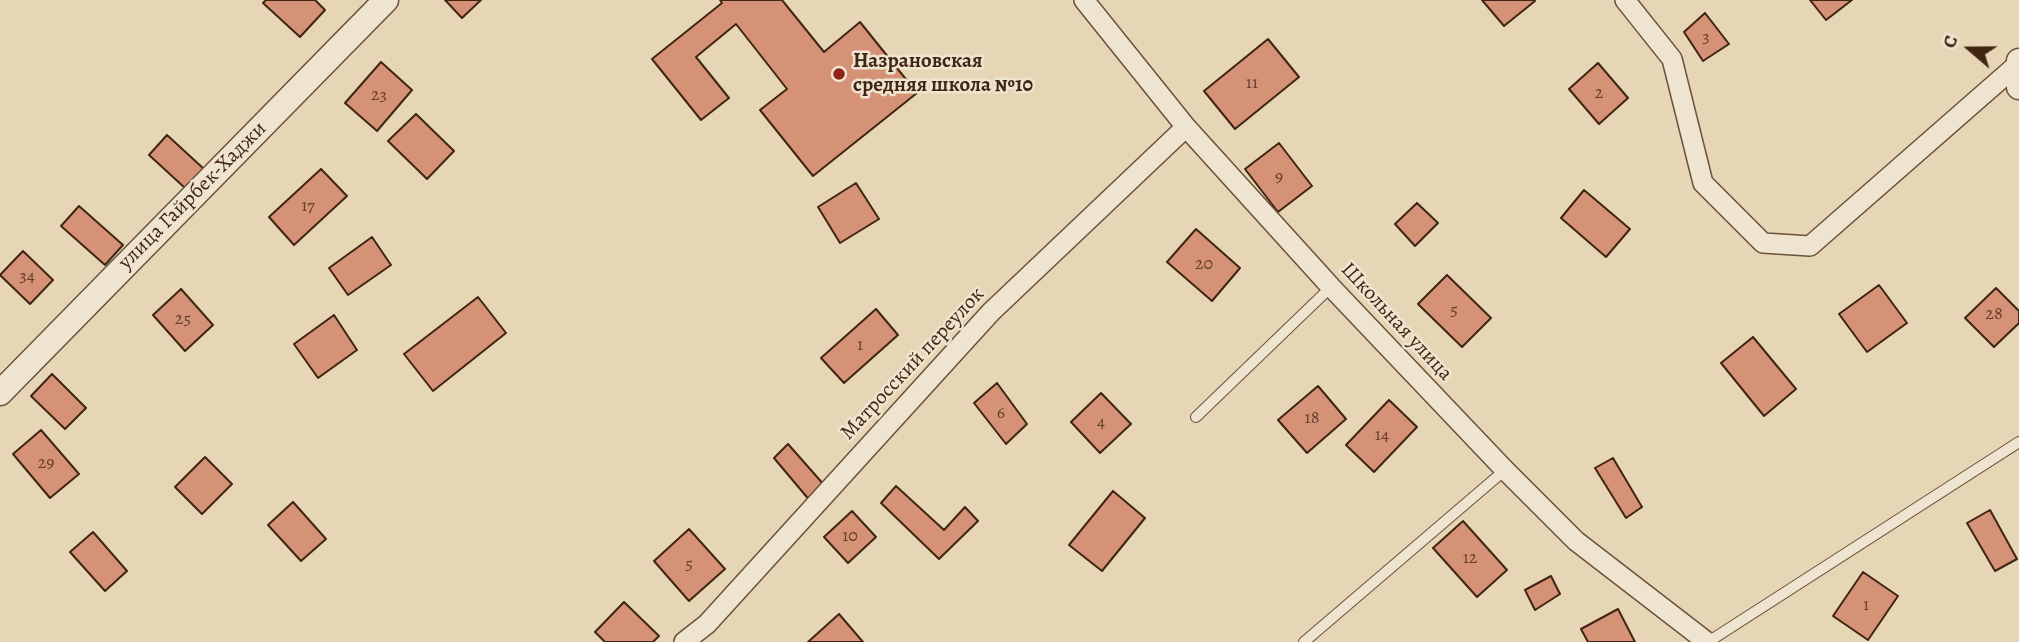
<!DOCTYPE html>
<meta charset="utf-8">
<style>
body{margin:0}
#map{position:relative;width:2019px;height:642px;overflow:hidden;background:#e7d6b5;font-family:Alegreya,serif}
canvas{display:block}
.north{position:absolute;left:1935px;top:14px;width:70px;height:70px;-webkit-text-stroke:5px #efe4cf;paint-order:stroke;rotate:290deg;font-size:19px;font-weight:700;line-height:28px;text-align:center;color:#3f2512}
.north::after{content:'';display:block;margin:auto;width:24px;height:32px;background:#3f2512;clip-path:polygon(50% 0,100% 100%,50% 72%,0 100%)}
</style>
<div id="map">
<canvas width="2019" height="642"></canvas>
<div class="north">С</div>
</div>
<script>
const g = document.querySelector('canvas').getContext('2d');
g.lineJoin = 'round';
function fillPath(path, color) {
  g.fillStyle = color;
  g.fill(path, 'evenodd');
}
function toPath(rows) {
  const path = new Path2D();
  for (const r of rows) {
    path.moveTo(r[0], r[1]);
    for (let i = 2; i < r.length; i += 2) path.lineTo(r[i], r[i + 1]);
  }
  return path;
}
function strokePath(path, color, width, dash) {
  g.strokeStyle = color;
  g.lineWidth = width;
  g.lineCap = dash ? 'butt' : 'round';
  g.setLineDash(dash || []);
  g.stroke(path);
}
function label(font, color, halo, rows, align = 'center') {
  g.font = font + ' Alegreya,serif';
  g.lineWidth = 5;
  g.setLineDash([]);
  g.textBaseline = 'middle';
  g.strokeStyle = halo;
  g.fillStyle = color;
  for (const [text, x, y, turn = 0] of rows) {
    g.save();
    g.translate(x, y);
    g.rotate((+turn || 0) * Math.PI / 180);
    g.textAlign = isNaN(turn) ? turn : align;
    if (halo) g.strokeText(text, 0, 0);
    g.fillText(text, 0, 0);
    g.restore();
  }
}
const building = toPath([
 [266,0,315,0,325,10,300,37,263,3,266,0],
 [445,0,481,0,462,18,445,0],
 [720,0,782,0,824,52,860,22,917,93,813,176,760,110,787,89,736,24,696,57,729,98,701,120,652,59,722,3,720,0],
 [1482,0,1534,0,1535,1,1504,26,1482,0],
 [1810,0,1852,0,1826,20,1810,0],
 [1705,13,1729,44,1703,61,1684,32,1705,13],
 [1268,39,1299,77,1235,129,1204,91,1268,39],
 [381,62,412,90,377,131,345,103,381,62],
 [1598,63,1628,98,1599,124,1569,89,1598,63],
 [416,114,454,151,427,179,388,141,416,114],
 [167,135,204,169,185,188,149,155,167,135],
 [1279,143,1312,186,1278,212,1245,169,1279,143],
 [321,169,347,196,294,245,269,217,321,169],
 [856,183,879,219,840,243,818,207,856,183],
 [1584,190,1630,229,1606,257,1561,218,1584,190],
 [1417,203,1438,223,1415,246,1395,224,1417,203],
 [79,206,123,245,105,265,61,226,79,206],
 [1196,229,1240,268,1212,301,1167,262,1196,229],
 [372,237,391,265,348,295,329,268,372,237],
 [23,251,53,280,30,304,0,275,23,251],
 [1447,275,1491,318,1462,347,1418,304,1447,275],
 [1879,285,1907,323,1867,352,1839,314,1879,285],
 [1996,288,2019,311,2019,323,1994,347,1965,318,1996,288],
 [181,289,213,325,185,351,153,315,181,289],
 [478,297,506,333,433,391,404,354,478,297],
 [876,309,898,335,844,383,821,358,876,309],
 [334,315,357,350,318,378,294,344,334,315],
 [1753,337,1796,389,1764,416,1721,363,1753,337],
 [52,374,86,408,65,429,31,396,52,374],
 [997,383,1027,424,1006,444,974,403,997,383],
 [1318,386,1346,419,1307,453,1278,420,1318,386],
 [1101,393,1131,424,1100,453,1071,422,1101,393],
 [1389,400,1417,427,1374,472,1346,445,1389,400],
 [41,430,79,474,50,498,13,454,41,430],
 [788,444,825,486,811,502,774,458,788,444],
 [205,457,232,484,202,514,175,487,205,457],
 [1613,458,1642,507,1626,518,1595,468,1613,458],
 [896,486,944,530,965,507,978,521,939,559,881,503,896,486],
 [1113,491,1145,518,1102,571,1069,545,1113,491],
 [293,502,326,539,301,561,268,525,293,502],
 [1990,510,2017,559,1995,571,1967,523,1990,510],
 [852,511,876,537,848,563,824,537,852,511],
 [1463,521,1507,570,1477,597,1433,548,1463,521],
 [689,529,725,569,689,601,654,561,689,529],
 [93,532,127,571,105,591,70,552,93,532],
 [1863,572,1898,596,1868,640,1833,616,1863,572],
 [1551,576,1560,594,1535,610,1525,590,1551,576],
 [624,602,659,636,653,642,605,642,595,632,624,602],
 [1618,609,1635,642,1588,642,1581,629,1618,609],
 [839,614,863,642,808,642,839,614]
]);
fillPath(building, '#d59276');
strokePath(building, '#3f2512', 2);
const service = toPath([
 [1196,417,1331,287],
 [1304,642,1505,470],
 [1708,642,2019,442]
]);
const minor = toPath([
 [1084,0,1186,127,1331,287,1505,470,1576,541,1707,642],
 [1625,0,1672,59,1703,183,1763,243,1810,246,2018,64],
 [684,642,707,624,991,312,1186,127]
]);
const tertiary = toPath([
 [2019,61,2019,87],
 [0,393,386,0]
]);
strokePath(service, '#69513b', 12);
strokePath(minor, '#69513b', 22);
strokePath(tertiary, '#69513b', 27);
strokePath(service, '#efe4cf', 10);
strokePath(minor, '#efe4cf', 19);
strokePath(tertiary, '#efe4cf', 24);
for (const [x, y, r, color] of [
 [839,74,7,"#8f2418"]
]) {
  const dot = new Path2D();
  dot.arc(x, y, r, 0, 2 * Math.PI);
  g.fillStyle = color;
  g.fill(dot);
  strokePath(dot, '#efe4cf', 2.5);
}
label('18px', '#64402b', null, [
 ["3",1706,38],
 ["11",1252,84],
 ["2",1599,94],
 ["23",379,96],
 ["9",1279,178],
 ["17",308,207],
 ["20",1204,265],
 ["34",27,277],
 ["5",1454,311],
 ["28",1994,315],
 ["25",183,320],
 ["1",860,346],
 ["6",1001,414],
 ["18",1312,419],
 ["4",1101,423],
 ["14",1382,436],
 ["29",46,464],
 ["10",850,537],
 ["12",1470,559],
 ["5",689,565],
 ["1",1866,606]
]);
label('bold 21px', '#3f2512', '#efe4cf', [
 ["Назрановская",853,62],
 ["средняя школа №10",853,86]
], 'left');
label('21px', '#3f2512', '#efe4cf', [
 ["улица Гайрбек-Хаджи",193,196,-45],
 ["Школьная улица",1396,322,47],
 ["Матросский переулок",913,364,-47]
]);
</script>
